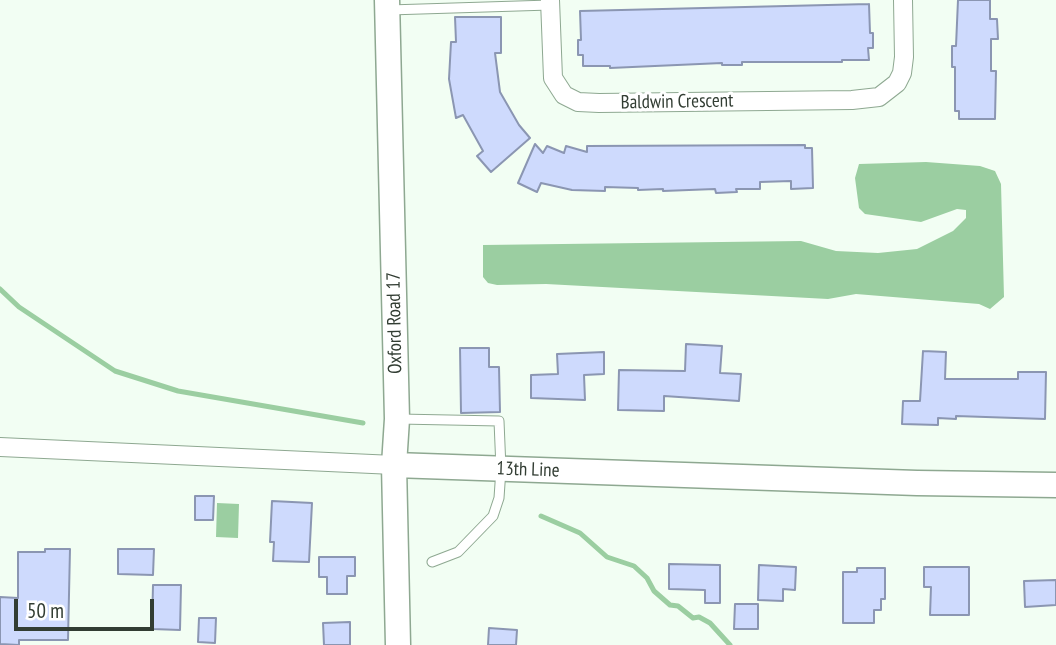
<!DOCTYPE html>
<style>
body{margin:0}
#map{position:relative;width:1056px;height:645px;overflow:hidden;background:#f2fef3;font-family:"PT Sans Narrow",sans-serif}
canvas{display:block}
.scale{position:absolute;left:14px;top:599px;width:140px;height:32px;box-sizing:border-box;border:4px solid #323d33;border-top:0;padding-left:9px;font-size:21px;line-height:24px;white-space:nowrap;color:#323d33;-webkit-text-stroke:5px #fff;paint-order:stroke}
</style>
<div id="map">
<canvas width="1056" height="645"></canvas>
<div class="scale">50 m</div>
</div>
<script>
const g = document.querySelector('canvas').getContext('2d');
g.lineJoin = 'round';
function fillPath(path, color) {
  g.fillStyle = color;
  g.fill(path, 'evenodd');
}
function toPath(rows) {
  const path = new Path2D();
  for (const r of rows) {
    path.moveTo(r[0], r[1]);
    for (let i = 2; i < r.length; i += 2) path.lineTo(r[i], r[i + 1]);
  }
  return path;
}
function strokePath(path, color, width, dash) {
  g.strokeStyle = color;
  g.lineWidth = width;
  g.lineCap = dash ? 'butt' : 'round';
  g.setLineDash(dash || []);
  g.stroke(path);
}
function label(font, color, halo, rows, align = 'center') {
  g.font = font + ' "PT Sans Narrow",sans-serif';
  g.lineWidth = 6;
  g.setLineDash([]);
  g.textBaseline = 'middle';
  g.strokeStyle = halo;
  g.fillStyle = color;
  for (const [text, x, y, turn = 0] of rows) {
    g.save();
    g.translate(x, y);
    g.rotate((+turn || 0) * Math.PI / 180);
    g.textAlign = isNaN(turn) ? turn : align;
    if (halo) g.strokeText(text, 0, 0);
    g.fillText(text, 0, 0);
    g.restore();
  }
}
fillPath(toPath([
 [926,162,980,166,995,171,1001,184,1004,297,990,309,979,304,856,294,828,299,546,284,497,285,488,283,483,277,483,245,801,241,836,251,878,253,917,249,953,231,966,218,966,210,957,209,921,222,865,214,859,208,855,178,859,164],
 [217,503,239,504,238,538,216,537]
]), '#9bcea1');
strokePath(toPath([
 [0,289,19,307,115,371,178,391,363,423],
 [541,516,580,533,607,557,634,566,647,578,654,591,670,605,678,606,693,618,699,617,710,623,730,645]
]), '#9bcea1', 5);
const building = toPath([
 [958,0,990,0,990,19,997,19,998,39,991,39,991,71,996,71,995,119,959,119,959,111,955,111,955,67,952,67,952,46,956,46,958,0],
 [869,4,870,33,873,33,873,48,868,48,869,60,842,60,842,62,742,62,742,65,722,65,722,63,610,68,610,66,583,66,583,55,578,55,578,40,581,40,580,11,869,4],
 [455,17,501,17,501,53,495,53,500,92,519,125,530,138,491,172,477,156,483,151,463,115,456,118,449,79,451,42,456,42,455,17],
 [535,144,543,153,547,146,564,153,566,146,587,152,587,146,805,145,805,148,812,148,813,188,791,189,791,181,760,182,760,189,736,189,737,192,716,193,715,189,663,191,663,189,638,190,638,188,605,187,605,191,572,190,541,183,537,192,518,183,535,144],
 [686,344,722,346,720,373,741,374,739,401,664,396,664,411,618,410,619,370,685,371,686,344],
 [460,348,489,348,489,367,499,367,500,412,461,413,460,348],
 [923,351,946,352,945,379,1018,379,1018,372,1046,372,1045,419,956,416,956,419,938,418,938,425,902,424,903,401,920,401,923,351],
 [604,352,604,374,584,375,585,400,531,398,531,375,558,374,557,354,604,352],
 [195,496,214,496,213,520,195,520,195,496],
 [272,501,312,503,309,562,273,561,274,542,270,542,272,501],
 [45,549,70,549,68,640,19,640,19,645,0,644,0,597,18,598,18,552,45,552,45,549],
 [118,549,154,549,153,575,118,574,118,549],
 [319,557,355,557,355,576,347,576,347,594,327,594,327,577,319,577,319,557],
 [669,564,720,565,720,603,705,603,705,590,669,589,669,564],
 [759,565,796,567,795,590,783,589,783,601,758,600,759,565],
 [924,567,969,567,969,615,930,615,931,587,924,587,924,567],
 [857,568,885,568,885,599,881,599,881,610,874,610,874,623,843,623,843,572,857,572,857,568],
 [1056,580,1056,605,1025,607,1024,581,1056,580],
 [153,585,181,585,180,630,152,629,153,585],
 [735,604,758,604,758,629,734,629,735,604],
 [199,618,216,618,215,643,198,642,199,618],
 [350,622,350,645,324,645,323,623,350,622],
 [489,628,517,630,516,645,488,645,489,628]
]);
fillPath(building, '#cedafd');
strokePath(building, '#8b96b2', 2);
const lane = toPath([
 [389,10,550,5],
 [399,419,499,421,501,469,499,498,493,516,458,552,432,562]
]);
const street = toPath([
 [550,0,553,78,564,95,578,102,599,103,852,100,879,97,897,83,902,73,904,57,903,0],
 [0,447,394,465]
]);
const secondary = toPath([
 [387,0,397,419,394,465,398,645],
 [394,465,917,483,1056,485]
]);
strokePath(lane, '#8ea891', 11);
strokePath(street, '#8ea891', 20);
strokePath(secondary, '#8ea891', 27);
strokePath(lane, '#fff', 9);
strokePath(street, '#fff', 18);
strokePath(secondary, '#fff', 24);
label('19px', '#323d33', '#fff', [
 ["Baldwin Crescent",677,102,-1],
 ["Oxford Road 17",395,323,-91],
 ["13th Line",528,470,2]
]);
</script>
